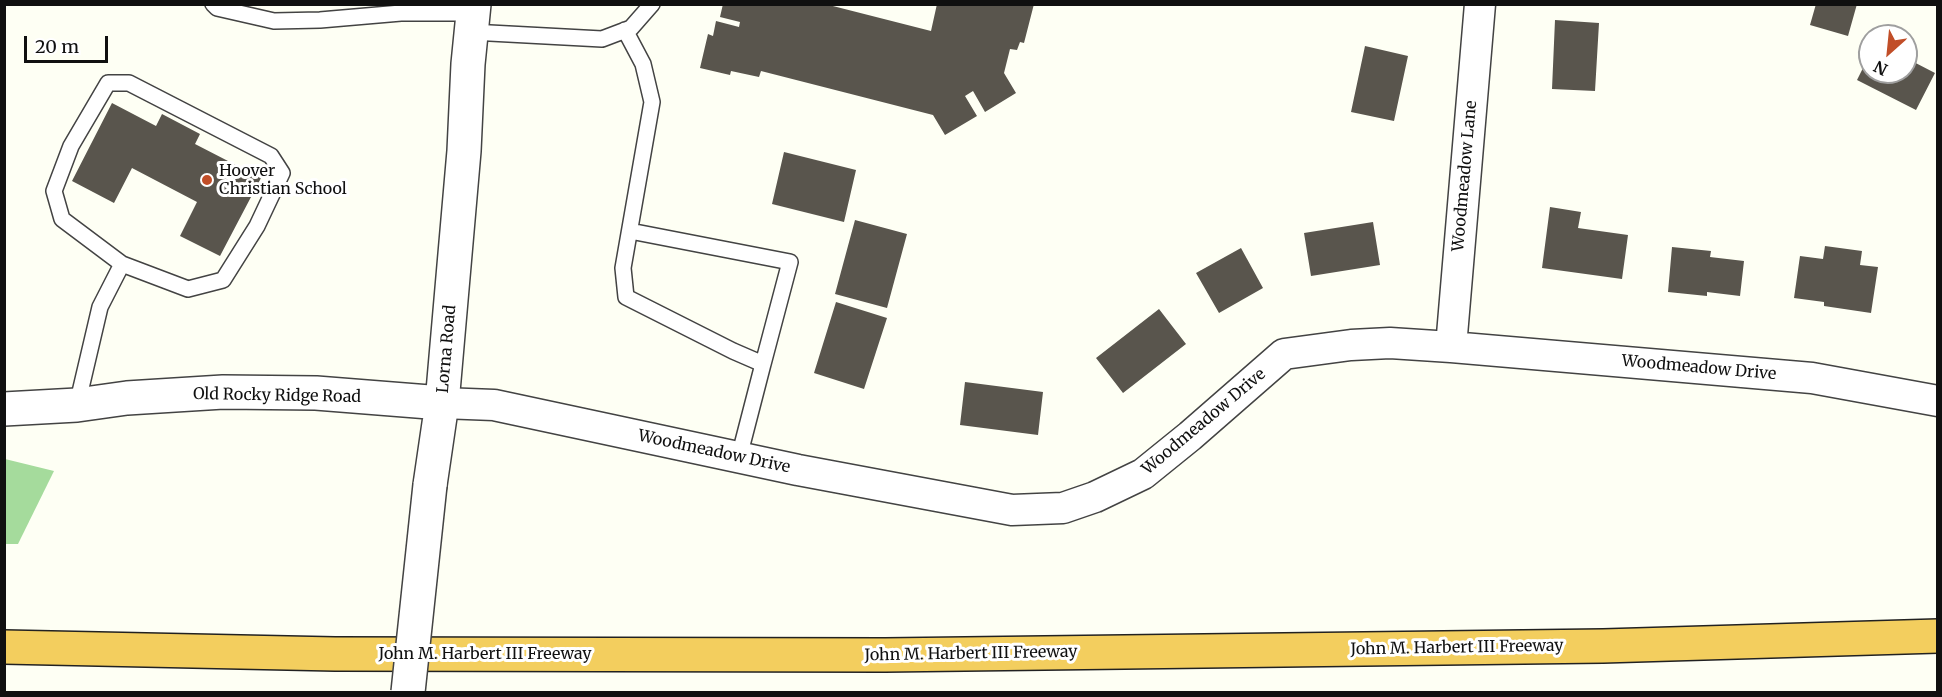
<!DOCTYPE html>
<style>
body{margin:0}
#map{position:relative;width:1942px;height:697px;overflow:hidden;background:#fefff4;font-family:Merriweather,serif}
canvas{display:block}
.frame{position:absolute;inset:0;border:6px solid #101010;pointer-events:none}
.north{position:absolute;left:1858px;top:24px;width:60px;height:60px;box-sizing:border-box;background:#fff;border:2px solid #9f9f9f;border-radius:50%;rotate:207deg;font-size:16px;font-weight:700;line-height:24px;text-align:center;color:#101010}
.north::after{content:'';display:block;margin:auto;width:21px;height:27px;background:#c14e28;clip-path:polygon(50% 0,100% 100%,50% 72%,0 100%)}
.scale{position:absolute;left:24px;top:36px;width:84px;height:27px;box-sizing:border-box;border:3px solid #101010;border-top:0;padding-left:8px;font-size:18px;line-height:21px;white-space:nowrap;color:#101010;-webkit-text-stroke:4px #fff;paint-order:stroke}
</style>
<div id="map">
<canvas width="1942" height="697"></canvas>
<div class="frame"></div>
<div class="north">N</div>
<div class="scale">20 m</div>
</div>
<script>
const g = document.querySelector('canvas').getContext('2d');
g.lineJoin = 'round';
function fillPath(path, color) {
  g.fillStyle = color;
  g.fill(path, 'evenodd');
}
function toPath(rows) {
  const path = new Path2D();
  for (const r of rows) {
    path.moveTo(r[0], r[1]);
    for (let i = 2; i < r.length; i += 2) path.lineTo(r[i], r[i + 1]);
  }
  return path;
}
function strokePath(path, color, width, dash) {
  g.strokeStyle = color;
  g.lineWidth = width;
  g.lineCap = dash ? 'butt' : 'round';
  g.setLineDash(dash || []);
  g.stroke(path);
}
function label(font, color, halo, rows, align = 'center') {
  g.font = font + ' Merriweather,serif';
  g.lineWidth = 6;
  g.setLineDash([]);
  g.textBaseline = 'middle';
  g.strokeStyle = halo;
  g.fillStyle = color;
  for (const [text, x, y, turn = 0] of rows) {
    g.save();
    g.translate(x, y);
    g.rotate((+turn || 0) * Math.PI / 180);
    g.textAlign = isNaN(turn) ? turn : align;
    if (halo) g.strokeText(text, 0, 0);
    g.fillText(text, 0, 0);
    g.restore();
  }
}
fillPath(toPath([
 [5,459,54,471,18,544,5,544]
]), '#a5db9c');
fillPath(toPath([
 [723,4,825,4,931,31,937,4,1034,4,1024,43,1020,42,1017,50,1010,49,1004,73,1016,93,985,112,973,91,965,96,977,116,945,135,933,115,761,71,759,77,731,71,730,75,700,68,708,34,713,36,716,21,739,27,740,22,720,17],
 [1816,4,1857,4,1848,36,1810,25],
 [1555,20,1599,23,1595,91,1552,89],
 [1365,46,1408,56,1394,121,1351,112],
 [1870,54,1870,72,1906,72,1906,58,1935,73,1916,110,1857,80],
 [112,103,156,126,162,114,200,134,195,144,261,178,220,256,180,236,197,202,132,168,114,203,72,181],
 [784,152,856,170,844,222,772,204],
 [1550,207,1581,212,1578,228,1628,235,1622,279,1542,268],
 [855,220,907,234,887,308,835,294],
 [1373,222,1380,265,1311,276,1304,233],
 [1825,246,1862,251,1860,265,1878,267,1871,313,1824,306,1824,302,1794,298,1800,256,1823,259],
 [1672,247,1711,251,1710,257,1744,261,1740,296,1707,292,1707,296,1668,292],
 [1241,248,1263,288,1219,313,1196,273],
 [836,302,887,318,864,389,814,373],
 [1159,309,1186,344,1123,393,1096,358],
 [965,382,1043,392,1038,435,960,425]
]), '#59554d');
const service = toPath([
 [213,4,217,8,274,21,320,20,401,13,473,13],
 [625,30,643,64,652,102,623,268,626,297,733,351,763,364,739,457],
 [471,32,602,39,631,28,652,4],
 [108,83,129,83,271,156,282,173,257,226,223,280,188,289,122,264,62,219,54,191,71,146,108,83],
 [630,231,790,262,763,364],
 [77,405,100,307,122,264]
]);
const minor = toPath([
 [1451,347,1480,4],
 [442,403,494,405,798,470,1012,510,1063,508,1095,497,1143,474,1190,436,1284,354,1351,345,1390,343,1451,347,1812,378,1938,401]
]);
const tertiary = toPath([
 [4,409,77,405,127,398,223,392,316,393,442,403],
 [430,485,442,403,464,151,468,64,474,4]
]);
const motorway = toPath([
 [4,647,335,654,885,655,1603,646,1938,636]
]);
strokePath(service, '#434343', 18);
strokePath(minor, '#434343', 33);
strokePath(tertiary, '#434343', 36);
strokePath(motorway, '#212121', 36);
strokePath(service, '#fff', 15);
strokePath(minor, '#fff', 30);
strokePath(tertiary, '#fff', 33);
strokePath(motorway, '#f3ce5e', 33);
const tertiaryBridge = toPath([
 [408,692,430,485]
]);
strokePath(tertiaryBridge, '#434343', 36, []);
strokePath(tertiaryBridge, '#fff', 33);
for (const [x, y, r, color] of [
 [207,180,6,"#c14e28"]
]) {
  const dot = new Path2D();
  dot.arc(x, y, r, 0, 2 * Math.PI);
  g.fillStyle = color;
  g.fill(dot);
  strokePath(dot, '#fff', 2);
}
label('16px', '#101010', '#fff', [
 ["Hoover",219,171],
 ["Christian School",219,189]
], 'left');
label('16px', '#101010', '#fff', [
 ["Woodmeadow Lane",1465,176,-85],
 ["Lorna Road",447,349,-85],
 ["Woodmeadow Drive",1699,368,5],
 ["Old Rocky Ridge Road",277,396,1],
 ["Woodmeadow Drive",1204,422,-40],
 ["Woodmeadow Drive",714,452,12],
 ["John M. Harbert III Freeway",1457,648,-1],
 ["John M. Harbert III Freeway",485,654],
 ["John M. Harbert III Freeway",971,654,-1]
]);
</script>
